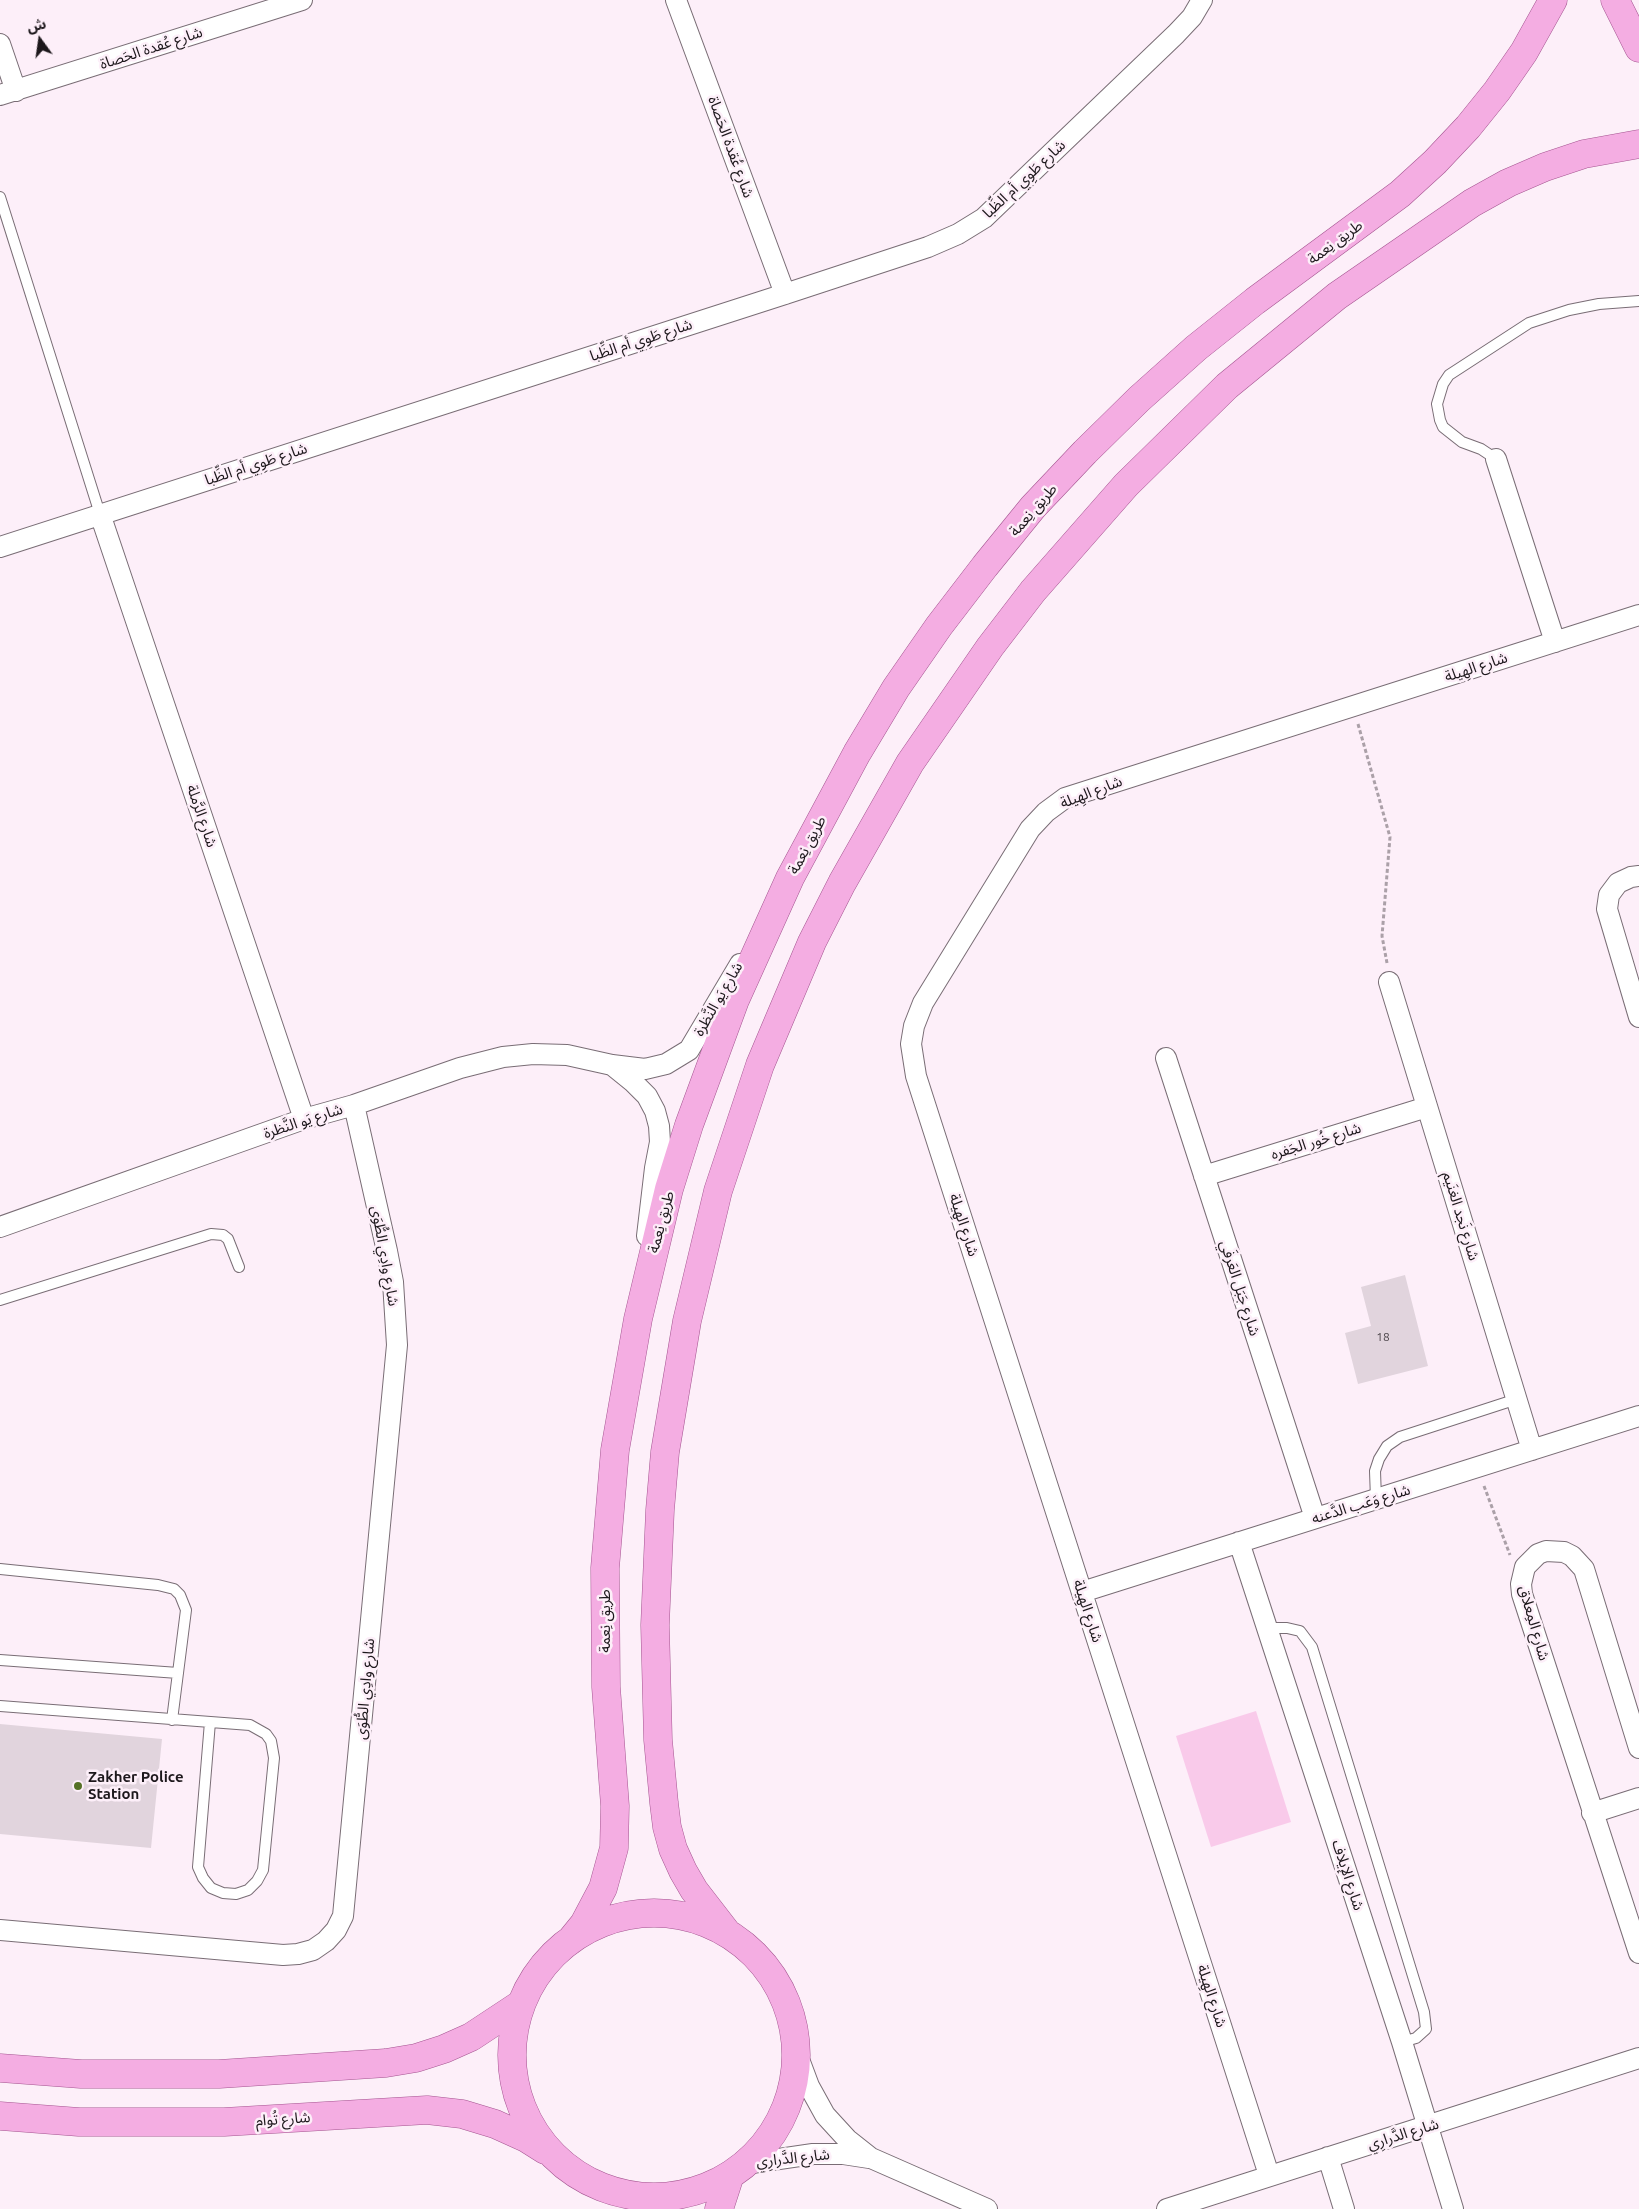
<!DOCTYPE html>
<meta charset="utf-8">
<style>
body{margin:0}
#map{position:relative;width:1639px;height:2209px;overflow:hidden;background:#fdeff9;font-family:Ubuntu,"Noto Sans Arabic",sans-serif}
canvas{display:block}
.north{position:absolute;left:15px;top:15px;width:50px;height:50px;-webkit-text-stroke:4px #fdeff9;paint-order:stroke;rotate:346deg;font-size:14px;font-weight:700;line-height:20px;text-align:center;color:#1d181c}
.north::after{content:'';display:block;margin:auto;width:18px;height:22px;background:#1d181c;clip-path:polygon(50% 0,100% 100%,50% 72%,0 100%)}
</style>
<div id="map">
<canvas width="1639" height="2209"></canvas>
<div class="north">ش</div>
</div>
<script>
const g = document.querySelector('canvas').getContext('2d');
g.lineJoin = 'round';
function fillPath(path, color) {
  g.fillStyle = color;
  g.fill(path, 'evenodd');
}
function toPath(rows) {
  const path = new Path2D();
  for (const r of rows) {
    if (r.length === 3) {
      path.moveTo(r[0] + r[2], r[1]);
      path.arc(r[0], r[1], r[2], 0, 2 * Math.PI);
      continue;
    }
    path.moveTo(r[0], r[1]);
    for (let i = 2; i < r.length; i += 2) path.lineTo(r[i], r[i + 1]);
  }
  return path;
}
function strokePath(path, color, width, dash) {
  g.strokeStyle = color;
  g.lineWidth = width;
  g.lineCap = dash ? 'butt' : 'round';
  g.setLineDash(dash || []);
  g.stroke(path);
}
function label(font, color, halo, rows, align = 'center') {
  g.font = font + ' Ubuntu,"Noto Sans Arabic",sans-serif';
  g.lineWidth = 5;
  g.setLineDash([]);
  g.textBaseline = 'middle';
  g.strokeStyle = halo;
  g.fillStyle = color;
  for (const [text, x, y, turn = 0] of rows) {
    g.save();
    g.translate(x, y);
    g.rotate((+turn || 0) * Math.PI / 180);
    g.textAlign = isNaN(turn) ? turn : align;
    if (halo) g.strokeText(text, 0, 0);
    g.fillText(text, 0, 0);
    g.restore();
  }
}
fillPath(toPath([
 [1256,1711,1291,1822,1211,1847,1176,1736]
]), '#f9caea');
fillPath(toPath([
 [1405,1275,1428,1366,1358,1384,1345,1333,1371,1326,1361,1287],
 [0,1724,162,1739,151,1848,0,1834]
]), '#e1d4dd');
const lane = toPath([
 [0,197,100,514],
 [1496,459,1481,449,1462,442,1443,427,1440,420,1437,404,1443,384,1449,375,1529,323,1569,310,1599,304,1639,301],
 [0,1300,211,1234,223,1235,228,1239,239,1267],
 [1376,1499,1375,1471,1379,1459,1387,1446,1400,1437,1517,1399],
 [0,1569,158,1585,174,1589,180,1595,186,1610,172,1720],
 [1267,1628,1287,1628,1300,1631,1312,1647,1424,2012,1426,2029,1416,2038,1402,2042],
 [0,1660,178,1673],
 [0,1706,250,1725,266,1734,271,1741,274,1758,263,1870,257,1881,248,1890,236,1894,223,1893,211,1888,203,1878,198,1867,210,1722]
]);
const street = toPath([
 [676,0,785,294],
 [0,44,16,91],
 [0,95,302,0],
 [1496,459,1555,642],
 [100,514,304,1119],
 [0,547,785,294,928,247,958,234,984,218,1176,34,1192,17,1202,0],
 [1639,876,1631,877,1618,883,1609,895,1607,909,1639,1017],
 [1389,982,1532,1450],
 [1166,1058,1315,1518],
 [612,1065,633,1082,647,1096,655,1111,659,1126,660,1142,655,1168,647,1236],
 [1204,1176,1427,1107],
 [0,1227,304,1119,354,1105,460,1068,503,1057,533,1054,567,1055,612,1065,645,1069,666,1064,689,1050,740,964],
 [1239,1542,1402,2042,1453,2209],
 [1082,1592,1639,1416],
 [1639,1748,1584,1569,1572,1556,1564,1552,1546,1551,1538,1554,1525,1567,1521,1584,1522,1594,1639,1953],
 [1592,1813,1639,1798],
 [0,1930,283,1955,298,1954,313,1950,326,1941,336,1930,343,1916,397,1345,393,1282,387,1251,354,1105],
 [797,2054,809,2086,825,2115,847,2139,871,2158,987,2209],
 [1328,2157,1344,2209],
 [745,2164,813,2154,843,2154,869,2158],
 [1269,2175,916,1076,911,1044,914,1026,923,1003,1030,829,1046,812,1065,798,1639,615],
 [1167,2209,1639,2058]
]);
const primary = toPath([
 [1615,0,1639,48],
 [654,2055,142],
 [728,1934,694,1890,683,1871,673,1849,667,1827,664,1803,658,1740,655,1625,660,1510,665,1452,687,1321,718,1191,760,1065,812,942,842,883,910,763,990,647,1033,591,1126,485,1227,386,1337,296,1472,203,1508,183,1545,167,1584,154,1639,144],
 [571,1940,584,1924,603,1888,614,1848,615,1806,606,1687,605,1568,615,1450,638,1319,669,1189,689,1125,735,1000,790,878,857,753,896,688,939,626,985,566,1033,507,1085,452,1139,399,1196,348,1255,301,1400,194,1435,162,1468,127,1497,91,1524,52,1553,0],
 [0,2068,81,2074,219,2074,386,2063,416,2058,444,2049,471,2037,521,2004],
 [0,2116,79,2122,224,2122,427,2110,462,2114,495,2124,526,2138,545,2150],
 [719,2209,730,2175]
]);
strokePath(lane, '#796d75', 12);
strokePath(street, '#796d75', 22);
strokePath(primary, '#a45590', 29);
strokePath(toPath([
 [1358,724,1390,837,1382,936,1387,963],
 [1484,1486,1510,1555]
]), '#aba0a8', 3, [4, 2.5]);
strokePath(lane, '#fff', 10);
strokePath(street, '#fff', 20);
strokePath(primary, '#f4ade2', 28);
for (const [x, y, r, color] of [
 [78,1786,5,"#557126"]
]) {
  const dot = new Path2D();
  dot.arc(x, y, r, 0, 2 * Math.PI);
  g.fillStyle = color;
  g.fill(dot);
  strokePath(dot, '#fdeff9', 2);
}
label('12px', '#4e474c', null, [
 ["18",1383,1337]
]);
label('15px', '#1d181c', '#fdeff9', [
 ["شارع عُقدة الحَصاة",151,48,-18],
 ["شارع عُقدة الحَصاة",731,147,70],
 ["شارع طَوِي أم الظِّبا",1024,179,-43],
 ["طريق نِعمة",1335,242,-36],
 ["شارع طَوِي أم الظِّبا",641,340,-18],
 ["شارع طَوِي أم الظِّبا",256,464,-18],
 ["طريق نِعمة",1033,510,-49],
 ["شارع الهِيلة",1476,667,-18],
 ["شارع الهِيلة",1091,792,-21],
 ["شارع الرَّملة",202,816,71],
 ["طريق نِعمة",807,845,-62],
 ["شارع يَو النَّظرة",718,999,-60],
 ["شارع يَو النَّظرة",303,1121,-18],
 ["شارع خُور الجَفره",1316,1141,-17],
 ["شارع نَجد الغنَيم",1461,1216,73],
 ["طريق نِعمة",661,1222,-75],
 ["شارع الهِيلة",964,1225,72],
 ["شارع وادِي الطُّوَى",385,1256,80],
 ["شارع جَبَل العَرفَي",1240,1288,72],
 ["شارع وَعَب الدَّعنه",1361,1504,-17],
 ["شارع الهِيلة",1088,1611,72],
 ["طريق نِعمة",605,1621,-90],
 ["شارع المِعلاق",1534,1623,74],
 ["شارع وادِي الطُّوَى",365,1689,-85],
 ["شارع الإيلاف",1348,1875,72],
 ["شارع الهِيلة",1212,1996,72],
 ["شارع تُوام",283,2119,-4],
 ["شارع الدَّرارِي",1403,2134,-17],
 ["شارع الدَّرارِي",793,2158,-6]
]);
label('bold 15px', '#1d181c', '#fdeff9', [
 ["Zakher Police",88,1777],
 ["Station",88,1794]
], 'left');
</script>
